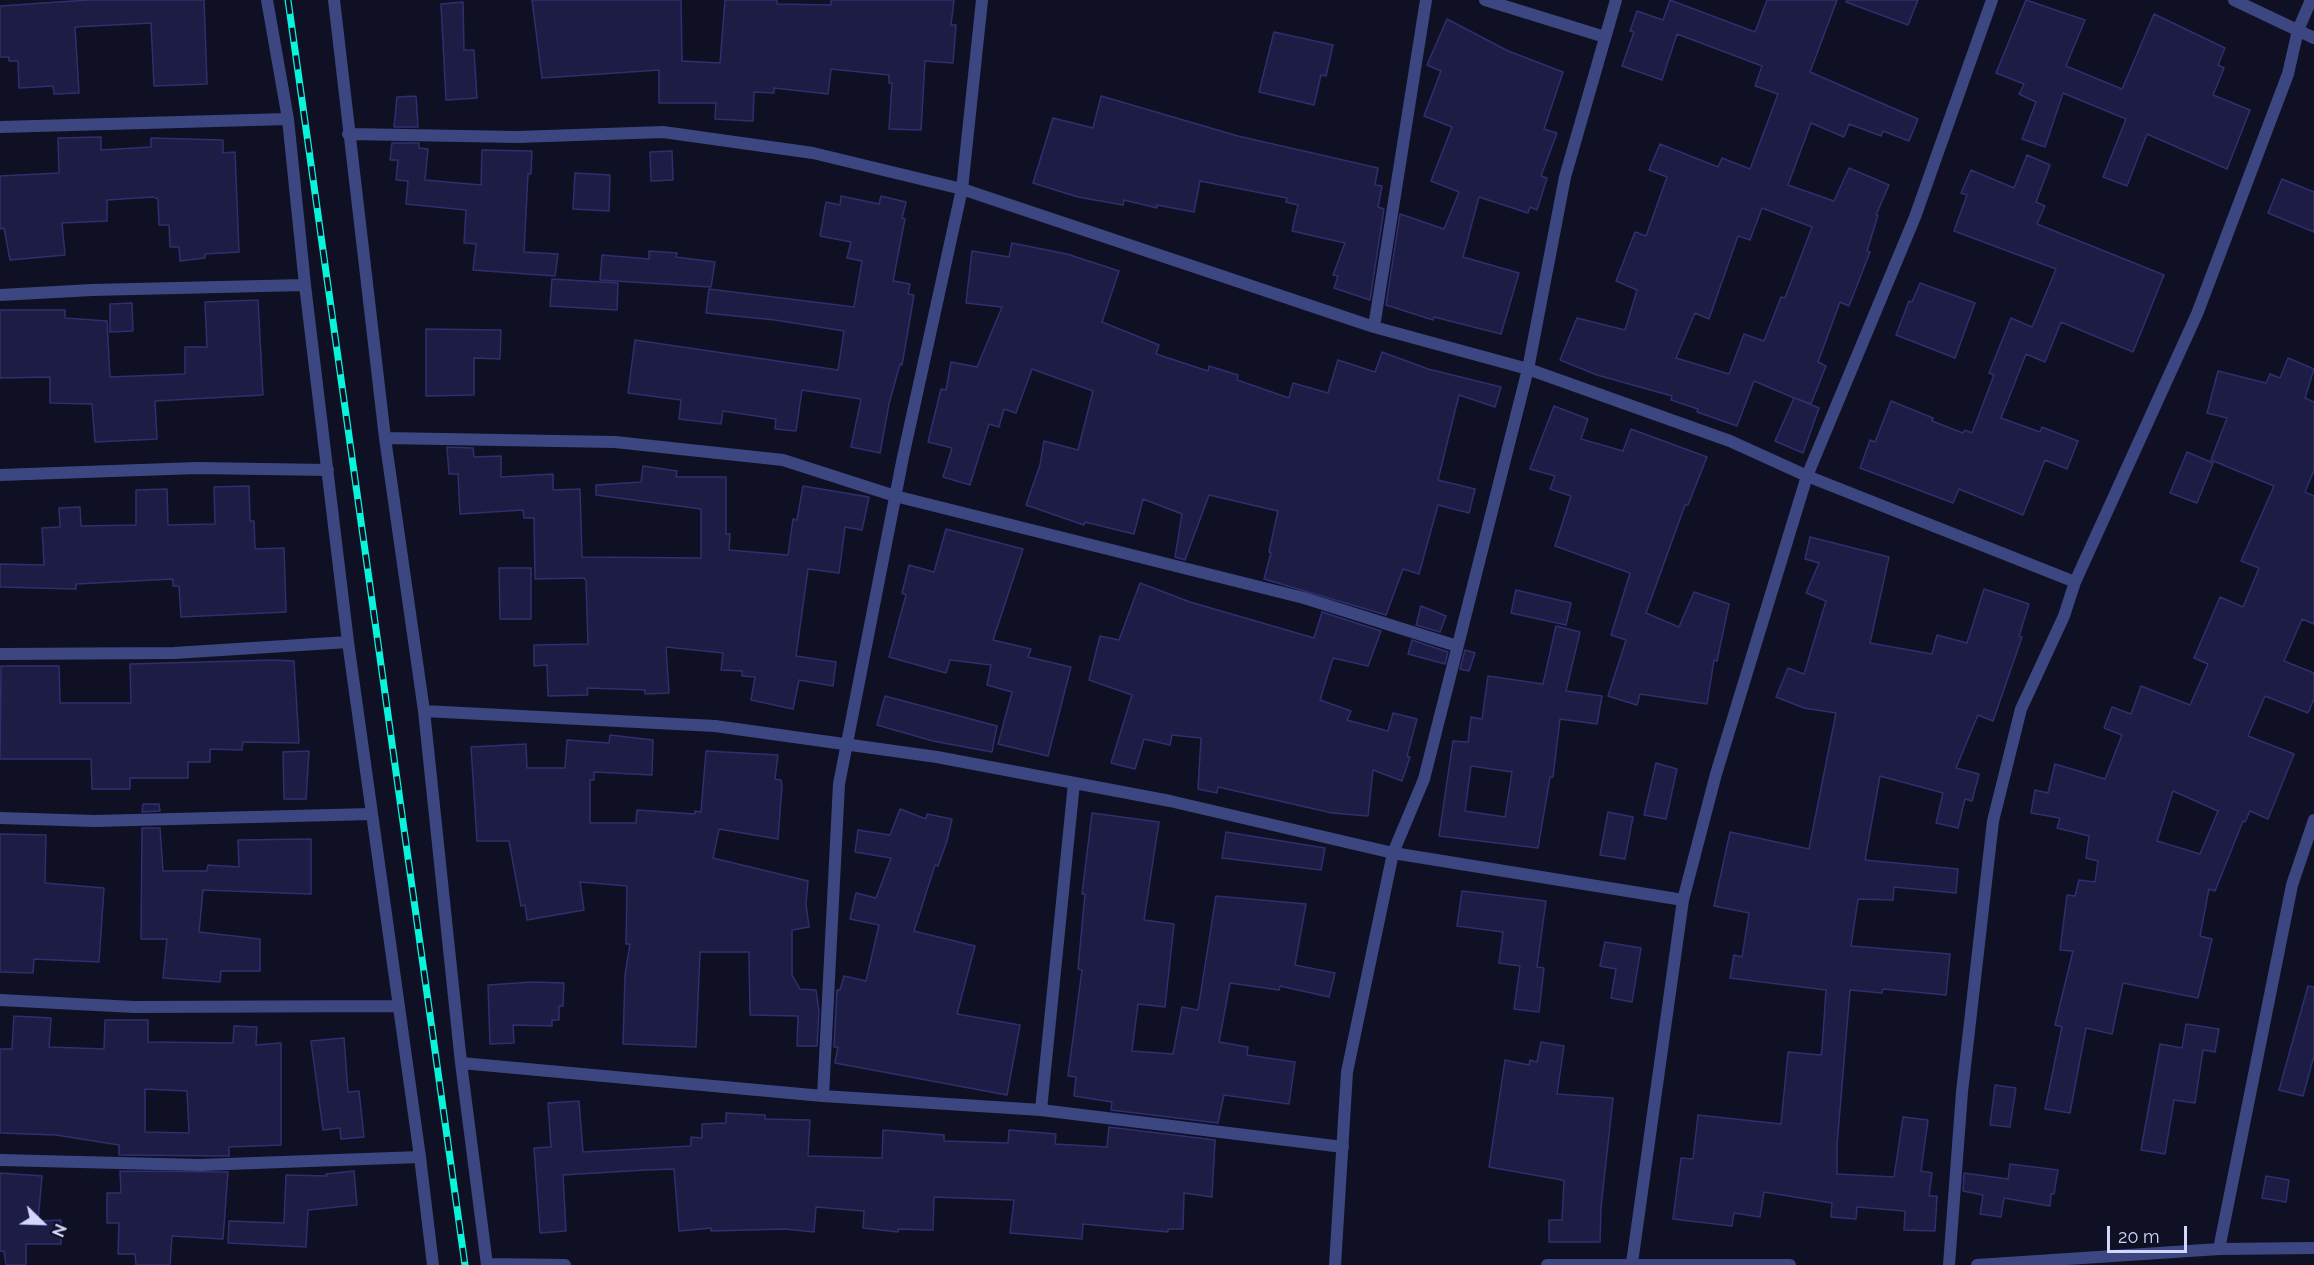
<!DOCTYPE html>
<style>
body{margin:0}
#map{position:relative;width:2314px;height:1265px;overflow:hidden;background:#0f1024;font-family:Raleway,sans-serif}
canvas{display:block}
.north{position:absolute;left:12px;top:1193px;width:60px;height:60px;-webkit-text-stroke:4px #0f1024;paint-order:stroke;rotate:113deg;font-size:16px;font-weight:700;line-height:24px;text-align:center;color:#d3d7fe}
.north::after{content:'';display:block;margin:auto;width:21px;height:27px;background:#d3d7fe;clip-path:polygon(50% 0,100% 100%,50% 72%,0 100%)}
.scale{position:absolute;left:2107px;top:1226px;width:80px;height:27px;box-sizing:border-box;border:3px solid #d3d7fe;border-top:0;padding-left:8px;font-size:18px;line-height:21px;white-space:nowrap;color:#d3d7fe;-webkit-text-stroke:4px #0f1024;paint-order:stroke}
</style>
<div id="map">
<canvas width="2314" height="1265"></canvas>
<div class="north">N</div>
<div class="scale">20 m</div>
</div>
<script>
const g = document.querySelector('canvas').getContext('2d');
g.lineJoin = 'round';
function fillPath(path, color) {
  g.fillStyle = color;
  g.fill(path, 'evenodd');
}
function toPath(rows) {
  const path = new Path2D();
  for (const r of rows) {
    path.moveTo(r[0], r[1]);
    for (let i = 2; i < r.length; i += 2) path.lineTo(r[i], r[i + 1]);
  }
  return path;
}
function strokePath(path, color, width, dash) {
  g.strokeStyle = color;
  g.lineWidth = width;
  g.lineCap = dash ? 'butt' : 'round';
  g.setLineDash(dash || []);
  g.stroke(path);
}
const building = toPath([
 [88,0,204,0,207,84,154,86,151,23,75,27,79,93,54,94,53,86,19,88,18,61,9,61,9,57,0,57,0,6,88,0],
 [532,0,681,0,682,61,720,63,725,0,777,0,777,4,831,5,831,0,954,0,951,25,956,25,953,63,925,61,921,130,889,129,892,83,889,83,889,75,831,69,828,94,774,88,774,93,754,92,753,121,715,119,716,103,659,103,659,70,542,78,532,0],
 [1670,0,1755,32,1767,0,1837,0,1810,72,1918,119,1909,141,1883,131,1881,136,1849,124,1844,137,1811,123,1788,185,1834,201,1849,168,1889,185,1876,215,1878,215,1867,251,1870,252,1849,306,1840,302,1818,362,1826,366,1811,404,1795,398,1819,408,1803,453,1775,441,1794,398,1754,381,1737,426,1697,412,1698,409,1671,400,1672,396,1597,375,1560,360,1577,318,1625,330,1637,290,1616,281,1635,232,1646,236,1667,177,1649,170,1660,144,1718,167,1722,158,1750,169,1778,94,1755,86,1762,66,1677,34,1662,80,1622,66,1634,32,1630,31,1637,11,1663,20,1670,0],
 [1762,208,1812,227,1785,298,1781,297,1764,341,1744,334,1729,374,1676,358,1695,313,1709,319,1738,236,1750,240,1762,208],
 [1847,0,1918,0,1908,25,1846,2,1847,0],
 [2026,0,2085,20,2066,66,2122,89,2154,14,2225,48,2218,65,2224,68,2213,95,2250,110,2227,169,2147,134,2127,186,2103,177,2126,119,2063,93,2045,147,2022,139,2036,102,2019,94,2024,84,1996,73,2026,0],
 [463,2,464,50,474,50,477,98,446,100,441,4,463,2],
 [1447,19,1508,51,1563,72,1544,129,1557,133,1541,176,1547,178,1537,210,1530,207,1528,213,1479,197,1463,257,1519,273,1501,334,1434,317,1433,320,1386,305,1400,214,1444,229,1459,192,1431,181,1452,127,1424,116,1441,71,1427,65,1447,19],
 [1274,32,1333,45,1326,76,1321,75,1314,105,1259,92,1274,32],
 [416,96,418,127,394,127,397,97,416,96],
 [1101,96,1238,136,1378,168,1375,185,1382,186,1378,207,1384,209,1370,300,1334,288,1338,276,1333,275,1345,243,1292,231,1298,205,1286,202,1287,198,1200,181,1194,212,1157,205,1157,208,1124,200,1123,205,1078,197,1033,183,1053,118,1093,128,1101,96],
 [101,137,101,150,151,147,151,138,223,140,223,153,235,152,239,252,205,254,205,258,180,261,179,247,170,247,169,225,159,225,158,199,153,197,107,200,107,221,62,223,65,255,10,260,4,228,0,229,0,176,59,173,58,138,101,137],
 [392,143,419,143,419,148,428,149,425,180,481,185,482,150,532,151,531,174,528,174,524,252,558,254,555,276,473,270,476,244,464,243,466,210,406,204,408,181,396,180,398,160,390,160,392,143],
 [672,151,673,180,651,181,650,152,672,151],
 [2027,155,2050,165,2036,202,2045,206,2037,224,2164,275,2133,352,2061,322,2045,362,2026,354,2001,418,2040,432,2042,427,2078,441,2067,469,2045,460,2023,515,1959,489,1953,503,1860,468,1870,440,1875,442,1891,401,1933,418,1932,421,1963,433,1965,430,1972,433,1994,375,1989,373,2011,318,2032,327,2056,269,1954,231,1967,195,1961,193,1971,170,2014,188,2027,155],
 [575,173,610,175,609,211,573,209,575,173],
 [2282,179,2314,192,2314,232,2268,213,2282,179],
 [841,196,879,204,881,196,906,202,902,218,905,219,893,281,910,284,908,294,914,295,902,365,900,364,889,404,880,453,851,447,861,399,802,390,796,431,775,429,776,419,723,411,721,424,679,419,681,400,628,393,635,340,838,370,844,331,775,320,706,313,709,289,854,307,862,261,847,258,851,242,820,236,826,202,840,205,841,196],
 [1012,243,1067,254,1119,271,1102,322,1159,345,1156,354,1208,371,1209,366,1238,375,1237,380,1289,398,1293,383,1328,393,1338,360,1375,372,1382,352,1428,369,1501,387,1495,407,1459,395,1438,480,1475,489,1469,513,1438,505,1419,574,1403,569,1386,615,1264,579,1271,553,1269,552,1278,511,1209,495,1185,560,1175,557,1182,514,1143,499,1134,534,1085,522,1084,525,1026,505,1040,465,1044,441,1078,450,1093,391,1032,369,1016,413,1004,409,999,427,989,424,970,485,943,477,952,448,928,442,941,389,946,390,951,362,977,367,1002,307,966,303,972,251,1009,257,1012,243],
 [649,251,677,253,676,257,715,262,711,287,600,280,602,255,649,259,649,251],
 [552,279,618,283,617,310,550,306,552,279],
 [1920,283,1975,303,1955,358,1896,335,1909,301,1912,302,1920,283],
 [258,300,263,395,155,401,157,439,95,442,92,404,50,403,50,377,0,378,0,310,65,310,65,318,107,321,110,377,185,374,185,347,207,347,205,302,258,300],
 [132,303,133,331,110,332,110,304,132,303],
 [426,329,501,330,500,359,474,358,474,395,426,396,426,329],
 [2288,358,2314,369,2305,398,2314,402,2314,470,2305,492,2314,496,2314,624,2302,619,2284,661,2314,673,2314,699,2308,713,2265,696,2248,736,2294,754,2268,819,2250,811,2245,822,2243,821,2215,891,2209,889,2200,936,2212,939,2198,998,2123,983,2112,1034,2086,1028,2070,1113,2045,1109,2062,1027,2055,1025,2073,951,2060,950,2067,895,2075,896,2079,880,2095,882,2098,861,2086,858,2089,836,2057,828,2060,818,2031,813,2035,790,2048,793,2055,764,2105,779,2122,735,2104,728,2112,707,2131,714,2141,686,2190,705,2208,664,2194,658,2220,597,2243,607,2259,568,2241,561,2274,486,2211,460,2227,418,2207,413,2218,371,2266,383,2270,374,2280,378,2288,358],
 [2173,791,2218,811,2200,854,2157,841,2173,791],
 [1554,406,1588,419,1581,439,1623,451,1631,429,1707,457,1688,505,1685,505,1646,613,1679,627,1694,592,1729,604,1717,661,1714,660,1707,704,1640,694,1637,705,1608,696,1626,640,1611,635,1630,573,1555,546,1571,496,1550,489,1555,476,1530,469,1554,406],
 [447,447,473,448,474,457,501,456,501,477,553,474,553,490,580,489,582,557,701,558,701,509,596,495,596,485,641,482,643,466,677,471,676,477,726,477,726,534,730,534,729,550,788,555,793,519,797,520,803,486,869,497,862,530,845,527,839,573,808,569,796,656,836,662,833,686,799,680,793,709,751,700,755,677,742,676,742,671,721,670,723,653,666,647,669,693,645,694,645,690,587,688,588,695,548,696,547,665,534,666,534,645,588,644,586,581,584,578,535,579,534,518,524,518,523,510,460,514,458,474,449,474,447,447],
 [2187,452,2213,463,2197,503,2170,493,2187,452],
 [249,486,250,521,254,521,255,549,284,548,286,612,181,617,179,586,173,586,173,579,76,584,76,589,0,587,0,564,44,565,42,528,60,527,59,508,80,507,81,526,136,525,136,490,167,489,168,525,215,524,214,487,249,486],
 [946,529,1023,549,993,640,1031,649,1028,657,1071,667,1048,756,998,744,1012,692,987,685,991,665,950,660,946,673,889,657,906,595,902,593,909,565,934,572,946,529],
 [1810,537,1889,557,1870,643,1932,654,1937,635,1967,643,1984,589,2029,604,2019,636,2022,637,1993,721,1978,715,1956,768,1979,774,1972,801,1965,799,1958,828,1936,823,1943,793,1880,776,1865,860,1958,869,1956,893,1894,887,1893,900,1858,899,1851,946,1950,954,1946,995,1883,989,1882,993,1850,990,1837,1145,1837,1174,1894,1177,1903,1117,1928,1120,1921,1171,1932,1173,1929,1196,1937,1196,1935,1231,1904,1230,1905,1211,1857,1207,1856,1219,1831,1217,1832,1203,1764,1192,1760,1217,1734,1213,1732,1226,1673,1219,1681,1158,1693,1159,1698,1115,1781,1124,1788,1052,1821,1055,1822,1050,1826,990,1730,978,1734,955,1742,957,1749,913,1714,906,1730,832,1809,849,1836,713,1804,708,1776,697,1788,668,1804,674,1826,601,1806,593,1819,563,1805,559,1810,537],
 [499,568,531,568,531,619,500,619,499,568],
 [1140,583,1190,602,1314,638,1322,612,1381,631,1368,666,1333,658,1320,700,1351,711,1347,720,1388,731,1393,713,1417,719,1407,756,1410,757,1402,781,1373,770,1368,816,1332,813,1218,787,1217,793,1198,789,1201,738,1172,735,1170,745,1144,739,1135,769,1111,763,1132,695,1089,680,1100,636,1119,640,1140,583],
 [1516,590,1571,603,1566,625,1511,613,1516,590],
 [1421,606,1446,616,1440,632,1416,625,1421,606],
 [1556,626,1580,632,1566,691,1602,696,1597,724,1560,719,1553,777,1550,777,1538,848,1439,836,1453,741,1468,742,1471,717,1482,719,1488,676,1543,684,1556,626],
 [1471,766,1512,772,1505,817,1465,811,1471,766],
 [1412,640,1448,652,1445,664,1408,654,1412,640],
 [1465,650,1475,653,1469,671,1460,669,1465,650],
 [274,660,294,661,299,743,243,742,242,750,210,749,210,762,188,762,188,778,130,778,130,789,92,789,91,759,0,759,1,666,59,666,60,703,131,703,130,664,274,660],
 [885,696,997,726,992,752,933,741,877,725,885,696],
 [610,735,653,740,652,775,594,772,594,780,590,780,590,823,636,823,637,810,695,814,695,811,701,812,706,751,778,755,775,779,781,780,782,786,778,839,719,829,713,858,808,881,806,904,809,927,792,930,792,975,800,989,816,990,819,1011,817,1046,797,1046,798,1016,750,1015,749,952,700,952,696,1047,623,1044,625,975,630,944,626,944,627,886,580,882,584,910,527,920,525,905,521,906,509,841,477,841,471,747,526,744,527,768,565,768,567,740,609,743,610,735],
 [309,751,306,799,284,799,283,752,309,751],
 [1656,763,1677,769,1666,819,1644,815,1656,763],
 [143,804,159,804,160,811,142,812,143,804],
 [900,809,926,819,927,814,952,819,947,841,938,866,935,865,914,931,975,946,957,1014,1020,1025,1007,1095,835,1063,838,1047,834,1047,837,990,840,990,844,976,866,981,879,925,850,919,856,893,876,898,891,858,855,852,858,830,890,835,900,809],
 [1608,812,1633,817,1625,859,1600,855,1608,812],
 [1092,813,1159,822,1144,920,1174,924,1165,1007,1138,1004,1132,1051,1173,1054,1182,1007,1198,1010,1216,896,1306,904,1295,965,1335,973,1329,997,1280,986,1279,990,1230,983,1219,1042,1248,1047,1247,1055,1295,1062,1289,1104,1224,1095,1218,1123,1111,1110,1112,1102,1074,1096,1076,1077,1068,1076,1082,970,1078,969,1085,894,1082,894,1092,813],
 [142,828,160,828,163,871,207,871,208,865,239,867,238,840,311,839,311,894,203,890,199,932,260,939,260,971,221,971,220,982,163,978,167,939,141,939,142,828],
 [1226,832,1325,848,1321,870,1222,858,1226,832],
 [0,834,46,835,45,883,104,888,99,962,34,959,33,973,0,972,0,834],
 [1462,891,1546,901,1537,967,1544,968,1539,1012,1514,1009,1520,966,1499,963,1503,932,1457,926,1462,891],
 [1605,942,1641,948,1632,1002,1611,998,1616,969,1600,966,1605,942],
 [532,982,564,983,563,1006,559,1006,559,1020,552,1020,552,1026,513,1025,514,1043,490,1044,488,985,532,982],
 [2308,986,2314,987,2314,1056,2303,1096,2279,1090,2308,986],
 [14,1016,51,1018,49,1047,104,1049,105,1020,148,1020,148,1042,233,1043,234,1026,257,1027,256,1045,281,1043,281,1145,229,1147,229,1156,119,1155,119,1145,56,1135,0,1133,0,1049,12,1049,14,1016],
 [145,1089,187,1091,189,1133,145,1132,145,1089],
 [2186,1024,2219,1029,2215,1052,2203,1050,2195,1103,2174,1100,2165,1154,2141,1150,2160,1044,2182,1048,2186,1024],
 [344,1038,348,1092,359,1091,364,1137,341,1139,340,1128,323,1130,311,1041,344,1038],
 [1541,1042,1564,1046,1557,1094,1613,1098,1601,1207,1600,1242,1549,1242,1549,1220,1562,1220,1564,1181,1562,1180,1489,1167,1505,1060,1529,1065,1530,1060,1537,1062,1541,1042],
 [1995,1085,2016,1088,2010,1127,1990,1125,1995,1085],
 [579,1101,583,1152,691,1146,691,1137,702,1138,702,1124,726,1123,726,1113,765,1115,765,1119,810,1120,808,1156,882,1158,883,1130,944,1135,944,1141,1008,1143,1009,1130,1056,1134,1055,1144,1107,1147,1109,1127,1215,1140,1212,1197,1184,1193,1183,1229,1168,1229,1168,1232,1083,1224,1082,1239,1010,1233,1014,1200,934,1197,933,1230,898,1229,898,1232,863,1228,864,1211,816,1207,814,1232,785,1229,711,1231,711,1228,679,1231,674,1169,645,1170,563,1175,566,1231,540,1233,534,1148,551,1147,548,1103,579,1101],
 [2010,1164,2058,1170,2054,1194,2051,1194,2050,1206,2004,1198,2001,1217,1980,1214,1983,1195,1963,1191,1964,1173,2008,1179,2010,1164],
 [120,1171,228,1172,223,1239,172,1236,170,1265,136,1265,135,1254,118,1254,119,1223,107,1223,107,1193,121,1193,120,1171],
 [354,1171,357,1205,308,1210,306,1247,228,1243,229,1221,284,1223,286,1175,327,1176,326,1174,354,1171],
 [0,1173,42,1176,38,1221,61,1220,61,1244,26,1244,26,1265,6,1265,4,1251,0,1251,0,1173],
 [2266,1176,2289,1180,2286,1202,2262,1198,2266,1176]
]);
fillPath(building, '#1c1c44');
strokePath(building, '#2f2f6f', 1.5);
strokePath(toPath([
 [267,0,288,119,305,285,348,642,420,1157,433,1265],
 [334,0,385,438,424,711,461,1063,487,1265],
 [1485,0,1605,37],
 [2234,0,2314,38],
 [0,127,288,119],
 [348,134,518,137,663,132,813,153,962,189,1374,327,1528,369,1730,441,1807,476,2075,582],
 [0,295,92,290,305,285],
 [1374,327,1426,0],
 [385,438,615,442,783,460,895,496,1304,598,1457,646],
 [0,475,197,468,328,470],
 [0,654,174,653,348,642],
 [424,711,715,726,937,757,1170,801,1393,853,1683,900],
 [0,818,95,821,372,814],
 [0,1000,134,1007,398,1006],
 [461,1063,823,1096,1041,1110,1343,1147],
 [823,1096,839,784,903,457,962,189,982,0],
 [1041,1110,1074,783],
 [0,1160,200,1165,420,1157],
 [2219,1249,2292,885,2314,820],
 [1632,1263,1683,900,1716,774,1807,476,1915,217,1992,0],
 [487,1264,565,1265],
 [1335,1265,1347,1072,1393,853,1424,779,1528,369,1565,177,1616,0],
 [1547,1265,1790,1265],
 [1949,1265,1962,1092,1993,821,2021,709,2064,616,2075,582,2197,314,2288,74,2298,30,2311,0],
 [1977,1265,2219,1249,2314,1248]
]), '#3c4781', 12);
const rail = toPath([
 [288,0,465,1265]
]);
strokePath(rail, '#08f5dc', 7);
strokePath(rail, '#0f1024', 4.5, [14]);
</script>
